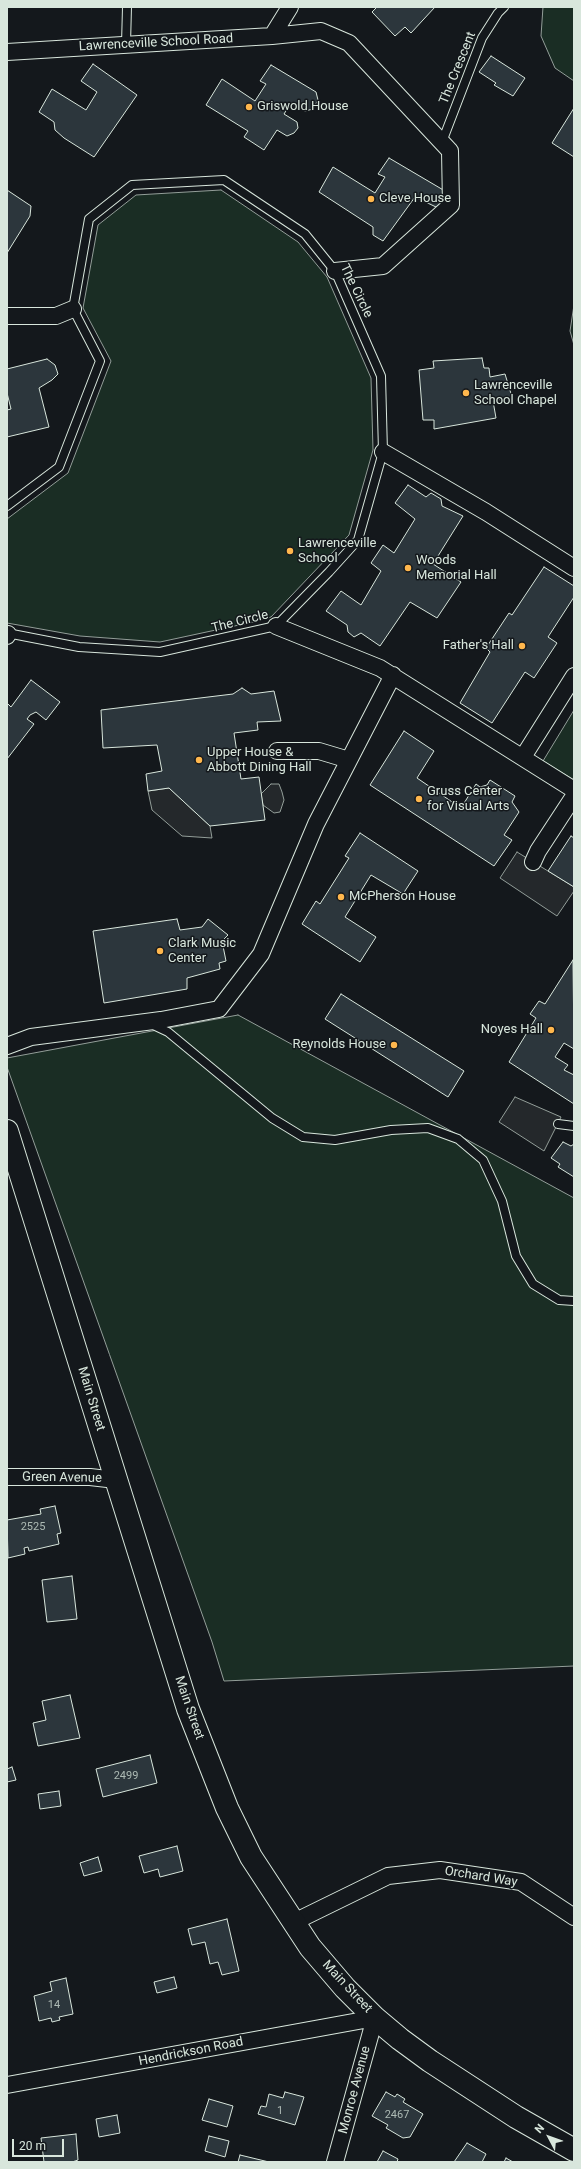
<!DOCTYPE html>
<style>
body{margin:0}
#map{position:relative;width:581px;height:2169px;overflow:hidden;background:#14181c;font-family:Roboto,sans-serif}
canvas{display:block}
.frame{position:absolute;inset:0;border:8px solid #d8e6dc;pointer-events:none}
.north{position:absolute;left:529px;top:2117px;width:40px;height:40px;-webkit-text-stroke:3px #14181c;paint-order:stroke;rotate:311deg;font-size:11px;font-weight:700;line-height:16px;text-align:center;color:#d8e6dc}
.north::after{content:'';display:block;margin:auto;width:14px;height:18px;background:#d8e6dc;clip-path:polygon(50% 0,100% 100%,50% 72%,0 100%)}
.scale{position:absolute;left:12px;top:2139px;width:52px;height:18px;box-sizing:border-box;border:2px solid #d8e6dc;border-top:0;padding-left:5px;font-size:12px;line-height:14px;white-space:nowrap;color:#d8e6dc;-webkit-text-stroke:3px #14181c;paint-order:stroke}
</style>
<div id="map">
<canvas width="581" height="2169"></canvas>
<div class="frame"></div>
<div class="north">N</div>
<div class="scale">20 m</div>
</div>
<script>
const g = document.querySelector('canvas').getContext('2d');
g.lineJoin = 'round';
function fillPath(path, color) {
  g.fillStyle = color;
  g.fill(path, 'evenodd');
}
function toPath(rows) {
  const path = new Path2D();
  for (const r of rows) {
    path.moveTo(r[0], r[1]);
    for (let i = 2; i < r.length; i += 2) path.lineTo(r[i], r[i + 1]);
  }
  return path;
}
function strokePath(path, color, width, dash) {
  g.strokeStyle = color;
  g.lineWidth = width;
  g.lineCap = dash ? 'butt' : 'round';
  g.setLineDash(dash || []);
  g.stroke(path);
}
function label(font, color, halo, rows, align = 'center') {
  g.font = font + ' Roboto,sans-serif';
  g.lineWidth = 3;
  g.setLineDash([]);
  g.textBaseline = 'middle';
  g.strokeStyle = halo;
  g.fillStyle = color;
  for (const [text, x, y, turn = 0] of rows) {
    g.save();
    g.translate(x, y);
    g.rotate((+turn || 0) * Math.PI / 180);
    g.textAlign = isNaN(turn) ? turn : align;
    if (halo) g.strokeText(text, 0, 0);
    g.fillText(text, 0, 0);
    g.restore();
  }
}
const green = toPath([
 [543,7,574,7,574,81,555,68,541,36,543,7],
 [221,190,298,242,327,277,371,378,373,450,349,535,271,617,253,622,160,642,80,636,7,623,7,519,68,473,111,361,83,308,98,225,136,195,221,190],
 [574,305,574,345,570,331,574,305],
 [574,710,574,780,543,761,574,710],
 [238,1015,574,1198,574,1666,224,1681,212,1642,7,1067,7,1058,238,1015]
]);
fillPath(green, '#1a2d24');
strokePath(green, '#939e99', 1);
const parking = toPath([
 [271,784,279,784,282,792,284,800,280,812,274,813,263,805,261,794,271,784],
 [169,788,210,826,212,838,182,836,152,810,148,791,169,788],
 [517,852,574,887,574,891,557,916,500,878,517,852],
 [515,1097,561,1117,544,1151,499,1122,515,1097]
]);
fillPath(parking, '#24282b');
strokePath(parking, '#939e99', 1);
const building = toPath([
 [377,7,435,7,411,33,405,27,395,36,372,12,377,7],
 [491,56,525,78,513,96,494,85,496,83,479,72,491,56],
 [93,64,137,95,94,157,64,138,55,130,54,122,39,112,52,89,86,110,97,92,81,81,93,64],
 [271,65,316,92,318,100,313,109,305,111,291,103,284,114,297,122,298,128,294,133,287,136,277,130,264,150,244,137,248,131,206,105,222,79,255,101,266,84,260,81,271,65],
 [574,108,574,157,552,143,574,108],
 [389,158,445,191,445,201,436,207,415,197,383,241,373,235,373,227,319,192,333,167,375,193,385,177,378,174,389,158],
 [7,190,31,206,30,216,7,253,7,190],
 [482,358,484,368,489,368,490,377,505,374,512,397,493,401,496,418,434,429,434,420,423,420,419,370,434,368,433,361,482,358],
 [47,359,55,365,58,374,52,380,39,388,49,427,7,437,7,410,11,409,7,393,7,369,47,359],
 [408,485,426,497,431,493,441,499,442,506,463,516,433,564,461,582,437,618,410,602,380,646,361,633,354,637,348,632,347,625,326,611,341,591,361,605,381,571,371,563,383,545,394,553,415,519,395,503,408,485],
 [544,567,574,586,574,597,548,637,557,643,534,678,525,672,492,723,460,703,490,652,486,648,509,613,512,615,544,567],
 [31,680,60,702,46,720,36,712,30,715,27,719,34,724,7,759,7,703,11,707,31,680],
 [242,688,251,694,274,691,281,721,257,722,258,730,234,733,241,779,259,777,265,820,210,826,169,788,148,791,146,774,162,771,157,745,103,748,101,710,233,694,242,688],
 [404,731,434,751,417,778,461,808,476,784,480,787,487,785,490,780,515,796,512,802,519,812,504,835,512,840,494,866,370,785,404,731],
 [360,833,418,871,403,894,371,875,345,917,376,937,360,962,302,924,316,901,320,904,349,858,345,856,360,833],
 [571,836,574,838,574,887,548,871,571,836],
 [177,919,180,930,202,927,208,919,228,935,222,941,226,961,219,963,220,969,187,978,187,989,104,1003,93,931,177,919],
 [573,960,574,1049,564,1043,555,1057,568,1065,564,1070,574,1075,574,1104,509,1062,536,1018,530,1014,539,1001,545,1004,573,960],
 [341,994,464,1071,448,1097,325,1019,341,994],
 [563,1142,571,1146,574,1144,574,1177,558,1167,560,1164,551,1158,563,1142],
 [55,1506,61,1533,57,1534,59,1544,29,1551,28,1547,24,1548,25,1554,8,1558,7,1520,41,1514,40,1509,55,1506],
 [72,1576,77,1619,47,1622,42,1580,72,1576],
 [70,1695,80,1738,38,1746,33,1723,46,1720,42,1701,70,1695],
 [150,1755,157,1783,103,1797,96,1769,150,1755],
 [12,1767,16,1780,7,1782,7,1769,12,1767],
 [59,1791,61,1806,40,1809,38,1794,59,1791],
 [177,1846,183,1871,160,1877,158,1869,144,1873,139,1856,177,1846],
 [98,1857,102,1871,84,1876,80,1863,98,1857],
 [227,1919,239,1971,222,1975,218,1962,210,1964,205,1942,192,1945,188,1929,227,1919],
 [174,1977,177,1988,157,1993,154,1982,174,1977],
 [66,1978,73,2014,59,2017,60,2020,52,2022,51,2018,39,2021,34,1996,52,1991,50,1982,66,1978],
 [285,2092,304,2097,295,2125,258,2114,261,2106,266,2107,269,2094,283,2098,285,2092],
 [386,2092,395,2097,397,2094,405,2099,403,2102,423,2114,410,2137,403,2138,386,2128,388,2125,372,2116,386,2092],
 [209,2099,233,2106,227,2127,202,2120,209,2099],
 [117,2115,120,2133,99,2137,96,2119,117,2115],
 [76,2134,78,2160,72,2162,44,2162,41,2138,76,2134],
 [209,2136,229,2141,225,2157,205,2151,209,2136],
 [467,2143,486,2154,482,2162,454,2162,467,2143],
 [383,2151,398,2159,397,2162,377,2162,383,2151],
 [240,2155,269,2162,238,2162,240,2155],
 [506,2158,513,2162,504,2162,506,2158]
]);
fillPath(building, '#2c363c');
strokePath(building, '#d8e6dc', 1);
const lane = toPath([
 [126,44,127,7],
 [442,142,482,38,498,13,504,7],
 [7,506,59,467,100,361,73,309,89,219,132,185,224,180,305,234,335,271,381,376,383,452,358,540,329,572,276,626,160,652,79,647,7,633],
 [151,1024,168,1032,272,1118,303,1137,335,1140,391,1130,428,1128,458,1139,483,1160,502,1201,516,1256,533,1284,559,1300,574,1301],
 [558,1124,574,1126]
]);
const street = toPath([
 [272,36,321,31,349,43,450,151,451,205,383,266,335,271],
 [7,52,272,36,290,7],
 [7,316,56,316,73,309],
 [383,452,486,512,574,568],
 [276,626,380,668,574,790],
 [7,636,8,634],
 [277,751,319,751,349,760],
 [523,757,574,676],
 [533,862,538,851,574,796],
 [7,1046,31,1037,161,1020,219,1009,261,954,316,824,393,675],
 [7,1477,90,1477,116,1480],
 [292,1923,388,1876,440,1870,521,1882,574,1917],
 [7,2085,375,2018,335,2162]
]);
const highway = toPath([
 [7,1131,188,1709,227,1808,251,1857,310,1947,345,1988,375,2018,400,2039,430,2061,516,2117,574,2150]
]);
strokePath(lane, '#d8e6dc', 10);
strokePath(street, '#d8e6dc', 18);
strokePath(highway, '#d8e6dc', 24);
strokePath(lane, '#14181c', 8);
strokePath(street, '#14181c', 16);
strokePath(highway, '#14181c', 22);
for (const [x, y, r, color] of [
 [249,107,4,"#ffb74d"],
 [371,199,4,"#ffb74d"],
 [466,393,4,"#ffb74d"],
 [290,551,4,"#ffb74d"],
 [408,568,4,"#ffb74d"],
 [522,646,4,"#ffb74d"],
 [199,760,4,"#ffb74d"],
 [419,799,4,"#ffb74d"],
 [341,897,4,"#ffb74d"],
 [160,951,4,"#ffb74d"],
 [551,1030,4,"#ffb74d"],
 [394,1045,4,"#ffb74d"]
]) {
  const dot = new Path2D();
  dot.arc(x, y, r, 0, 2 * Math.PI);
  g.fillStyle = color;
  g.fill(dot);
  strokePath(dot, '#14181c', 1.5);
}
label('11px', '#adbab4', null, [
 ["2525",33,1527],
 ["2499",126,1776],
 ["14",54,2005],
 ["1",280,2111],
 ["2467",397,2115]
]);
label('13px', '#d8e6dc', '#14181c', [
 ["Lawrenceville School Road",156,43,-3],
 ["The Crescent",458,68,-68],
 ["The Circle",356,291,64],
 ["The Circle",240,622,-14],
 ["Main Street",91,1399,73],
 ["Green Avenue",62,1478,1],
 ["Main Street",189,1708,71],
 ["Orchard Way",481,1877,9],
 ["Main Street",347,1987,47],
 ["Hendrickson Road",191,2052,-11],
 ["Monroe Avenue",355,2090,-75]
]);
label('13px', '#d8e6dc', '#14181c', [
 ["Griswold House",257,107],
 ["Cleve House",379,199],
 ["Lawrenceville",474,386],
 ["School Chapel",474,401],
 ["Lawrenceville",298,544],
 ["School",298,559],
 ["Woods",416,561],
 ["Memorial Hall",416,576],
 ["Father's Hall",514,646,"right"],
 ["Upper House &",207,753],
 ["Abbott Dining Hall",207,768],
 ["Gruss Center",427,792],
 ["for Visual Arts",427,807],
 ["McPherson House",349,897],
 ["Clark Music",168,944],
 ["Center",168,959],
 ["Noyes Hall",543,1030,"right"],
 ["Reynolds House",386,1045,"right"]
], 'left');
</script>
